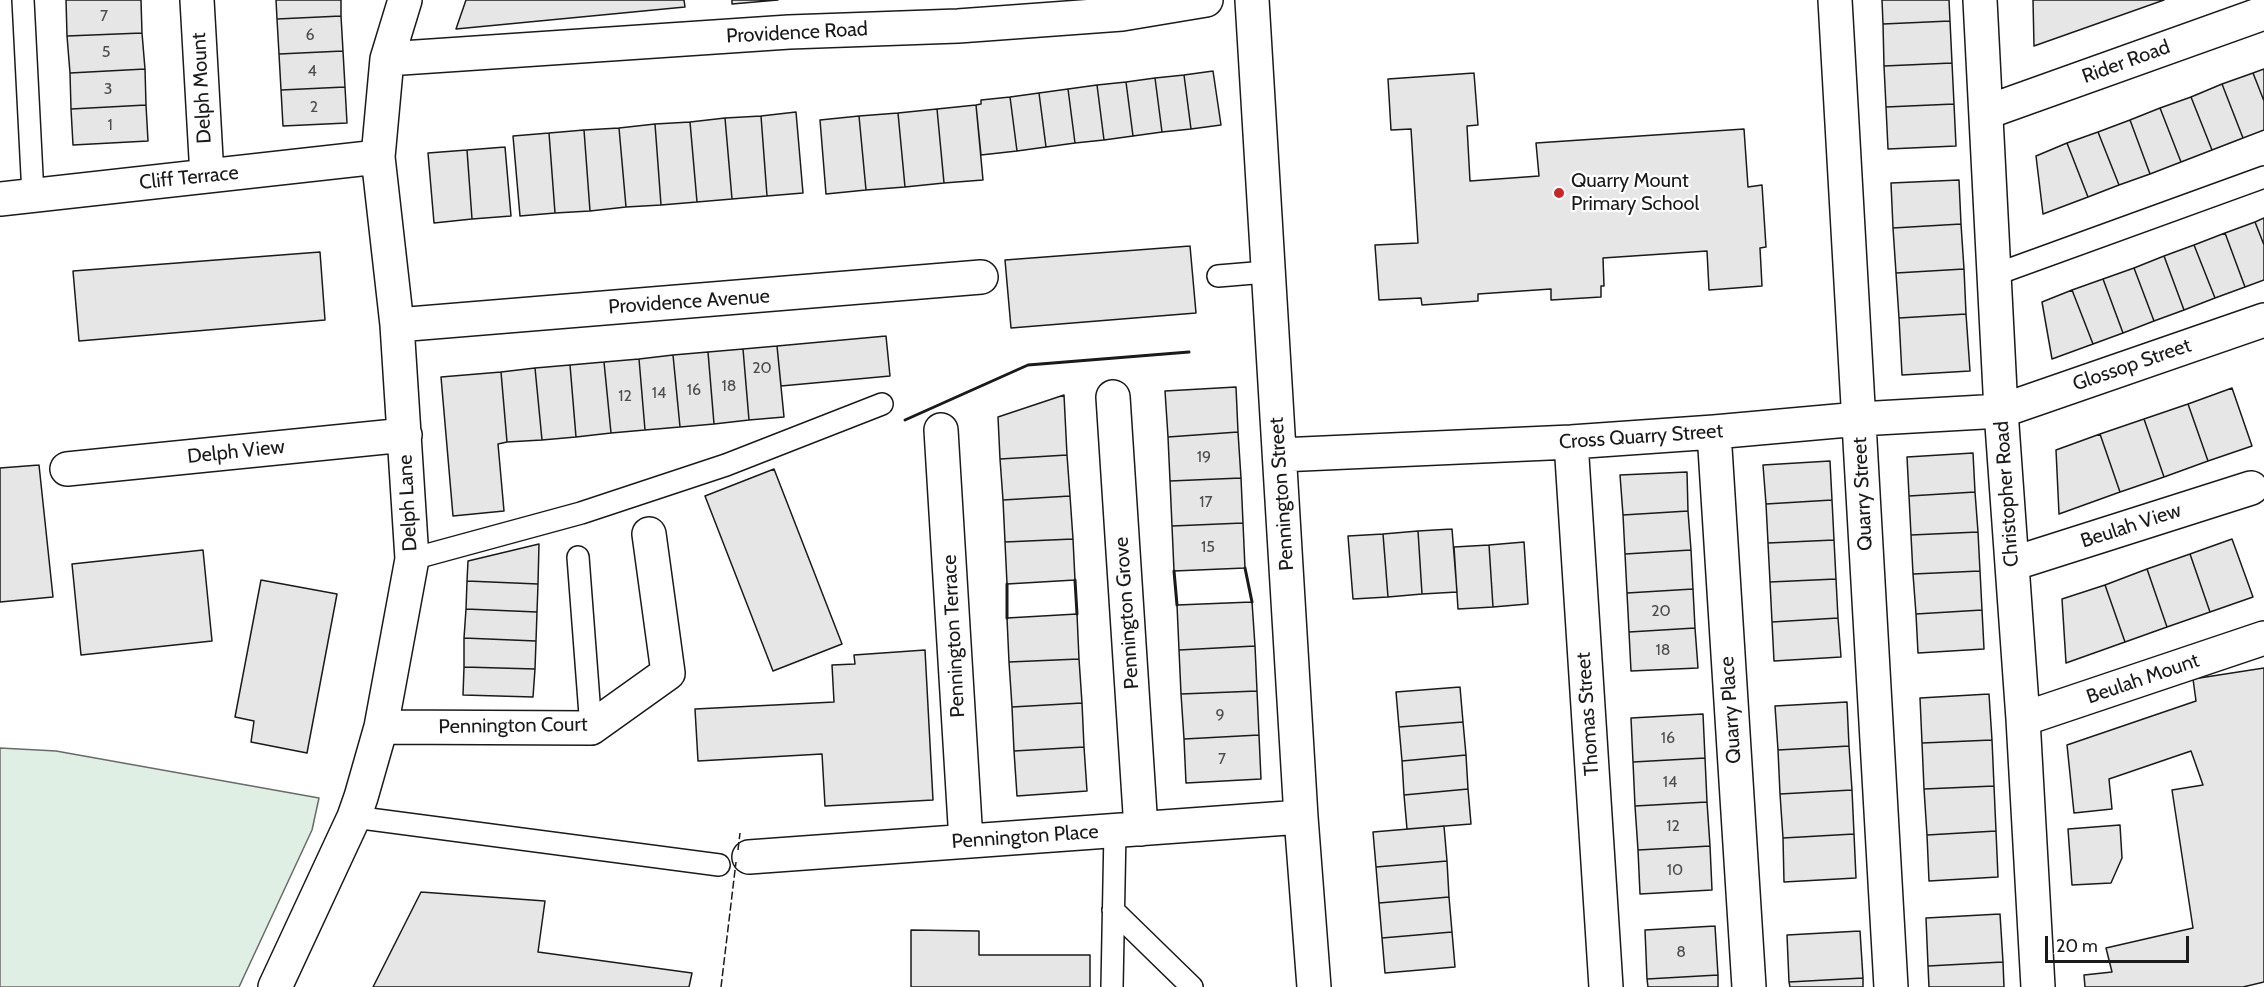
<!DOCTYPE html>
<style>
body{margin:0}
#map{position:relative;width:2264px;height:987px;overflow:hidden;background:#fff;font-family:Cabin,sans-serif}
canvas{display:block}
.scale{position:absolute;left:2045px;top:936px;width:144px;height:27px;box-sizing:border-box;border:3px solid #1a1a1a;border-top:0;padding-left:8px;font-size:18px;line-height:21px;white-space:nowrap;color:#1a1a1a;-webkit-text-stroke:4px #fff;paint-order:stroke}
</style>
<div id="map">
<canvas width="2264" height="987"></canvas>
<div class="scale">20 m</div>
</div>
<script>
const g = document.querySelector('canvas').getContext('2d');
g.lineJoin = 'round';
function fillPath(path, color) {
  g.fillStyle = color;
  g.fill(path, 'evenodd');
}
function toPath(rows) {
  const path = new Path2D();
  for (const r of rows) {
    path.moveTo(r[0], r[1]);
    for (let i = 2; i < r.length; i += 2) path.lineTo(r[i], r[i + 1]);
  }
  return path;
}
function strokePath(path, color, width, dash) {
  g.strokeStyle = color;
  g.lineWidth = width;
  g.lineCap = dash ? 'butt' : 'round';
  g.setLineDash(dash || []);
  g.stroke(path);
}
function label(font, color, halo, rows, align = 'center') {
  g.font = font + ' Cabin,sans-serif';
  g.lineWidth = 4.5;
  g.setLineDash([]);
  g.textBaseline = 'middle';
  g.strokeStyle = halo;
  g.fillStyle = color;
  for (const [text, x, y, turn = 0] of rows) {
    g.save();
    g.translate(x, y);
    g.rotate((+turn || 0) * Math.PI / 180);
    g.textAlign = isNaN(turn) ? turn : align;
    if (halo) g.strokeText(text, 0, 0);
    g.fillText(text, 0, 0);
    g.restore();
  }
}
const green = toPath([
 [0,748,56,751,319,798,312,830,239,987,0,987,0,748]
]);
fillPath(green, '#e0efe3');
strokePath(green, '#6a6a6a', 1.5);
const building = toPath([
 [66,0,141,0,142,33,67,36,66,0],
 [276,0,341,0,341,16,277,19,276,0],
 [466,0,684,0,685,7,456,29,466,0],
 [732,0,778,0,732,4,732,0],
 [1882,0,1949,0,1950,21,1883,24,1882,0],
 [2033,0,2164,0,2034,46,2033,0],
 [341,16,343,51,279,54,277,19,341,16],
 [1950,21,1952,63,1884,66,1883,24,1950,21],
 [142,33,145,69,70,73,67,36,142,33],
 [343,51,345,87,281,90,279,54,343,51],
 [1952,63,1954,104,1886,107,1884,66,1952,63],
 [145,69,146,105,71,109,70,73,145,69],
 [2264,69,2264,101,2253,73,2264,69],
 [1213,71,1221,125,1191,129,1184,75,1213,71],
 [1474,73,1478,125,1467,126,1470,181,1539,176,1536,143,1744,129,1748,187,1762,185,1766,247,1760,248,1762,286,1709,290,1707,251,1603,258,1604,286,1601,286,1601,297,1551,300,1551,289,1478,294,1478,301,1422,305,1421,298,1379,300,1375,245,1418,243,1411,129,1391,130,1388,79,1474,73],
 [2253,73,2264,101,2264,130,2243,138,2222,84,2253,73],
 [1184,75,1191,129,1162,132,1155,78,1184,75],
 [1155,78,1162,132,1133,136,1126,82,1155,78],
 [1126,82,1133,136,1104,140,1097,85,1126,82],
 [2222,84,2243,138,2212,150,2191,97,2222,84],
 [1097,85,1104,140,1075,143,1068,89,1097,85],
 [345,87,347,123,283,126,281,90,345,87],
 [1068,89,1075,143,1046,147,1039,93,1068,89],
 [1039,93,1046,147,1017,151,1010,97,1039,93],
 [1010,97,1017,151,981,155,976,105,981,104,981,100,1010,97],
 [2191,97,2212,150,2181,162,2160,108,2191,97],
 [1954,104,1956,146,1888,149,1886,107,1954,104],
 [146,105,148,141,73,145,71,109,146,105],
 [976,105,983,180,944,183,937,109,976,105],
 [2160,108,2181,162,2150,174,2130,120,2160,108],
 [937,109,944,183,905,187,898,113,937,109],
 [796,112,803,193,767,196,761,116,796,112],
 [898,113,905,187,866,190,859,116,898,113],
 [761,116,767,196,732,199,725,118,761,116],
 [859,116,866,190,826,194,820,120,859,116],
 [725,118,732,199,697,202,690,122,725,118],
 [2130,120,2150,174,2119,185,2098,132,2130,120],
 [690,122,697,202,661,205,655,124,690,122],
 [655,124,661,205,626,207,619,128,655,124],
 [619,128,626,207,590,211,584,130,619,128],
 [584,130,590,211,555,213,549,133,584,130],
 [2098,132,2119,185,2088,197,2067,143,2098,132],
 [549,133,555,213,520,216,513,136,549,133],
 [2067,143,2088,197,2043,214,2036,156,2067,143],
 [505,147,511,216,472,219,467,150,505,147],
 [467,150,472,219,434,223,428,153,467,150],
 [1959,180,1961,224,1893,228,1891,183,1959,180],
 [2264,218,2264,245,2255,222,2264,218],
 [2255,222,2264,245,2264,280,2245,287,2225,233,2255,222],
 [1961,224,1964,269,1896,273,1893,228,1961,224],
 [2225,233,2245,287,2215,298,2194,245,2225,233],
 [2194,245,2215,298,2184,310,2164,256,2194,245],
 [1190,246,1196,313,1011,328,1005,260,1190,246],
 [320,252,325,320,79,341,73,271,320,252],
 [2164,256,2184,310,2154,321,2134,268,2164,256],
 [2134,268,2154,321,2123,333,2103,279,2134,268],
 [1964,269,1966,314,1899,318,1896,273,1964,269],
 [2103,279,2123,333,2093,344,2072,290,2103,279],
 [2072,290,2093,344,2052,359,2042,302,2072,290],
 [1966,314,1970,371,1902,375,1899,318,1966,314],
 [886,336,890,376,781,386,777,346,886,336],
 [777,346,784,417,749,420,743,349,777,346],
 [743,349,749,420,714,424,708,352,743,349],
 [708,352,714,424,680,427,673,355,708,352],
 [673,355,680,427,645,430,639,359,673,355],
 [639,359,645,430,611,433,604,362,639,359],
 [604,362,611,433,576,437,570,365,604,362],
 [570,365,576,437,542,440,535,368,570,365],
 [535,368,542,440,507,442,501,372,535,368],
 [501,372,507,442,498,444,504,511,453,516,441,377,501,372],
 [1236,387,1238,432,1168,437,1165,391,1236,387],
 [2232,388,2252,446,2208,461,2188,404,2232,388],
 [1064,395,1067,455,1000,459,998,417,1064,395],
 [2188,404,2208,461,2164,477,2144,419,2188,404],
 [2144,419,2164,477,2120,492,2100,434,2144,419],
 [1238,432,1241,478,1170,481,1168,437,1238,432],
 [2100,434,2120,492,2059,514,2056,450,2100,434],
 [1973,453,1975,492,1909,496,1907,457,1973,453],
 [1067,455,1070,496,1003,500,1000,459,1067,455],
 [1830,461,1832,500,1766,504,1763,465,1830,461],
 [39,465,53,597,0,602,0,468,39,465],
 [774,469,842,644,773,671,705,496,774,469],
 [1687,472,1688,511,1623,515,1620,475,1687,472],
 [1241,478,1243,523,1172,526,1170,481,1241,478],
 [1975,492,1978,532,1911,535,1909,496,1975,492],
 [1070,496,1073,539,1005,542,1003,500,1070,496],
 [1832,500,1834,540,1768,543,1766,504,1832,500],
 [1688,511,1691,550,1625,554,1623,515,1688,511],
 [1243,523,1245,568,1174,571,1172,526,1243,523],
 [1452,529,1457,592,1422,594,1418,531,1452,529],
 [1418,531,1422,594,1388,597,1383,534,1418,531],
 [1978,532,1980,571,1913,574,1911,535,1978,532],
 [1383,534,1388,597,1353,599,1348,536,1383,534],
 [1073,539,1075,580,1007,584,1005,542,1073,539],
 [2232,539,2253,597,2210,612,2190,554,2232,539],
 [1834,540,1836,579,1770,582,1768,543,1834,540],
 [1524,542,1528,604,1493,607,1489,545,1524,542],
 [539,544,538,584,467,581,468,561,539,544],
 [1489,545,1493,607,1458,609,1454,547,1489,545],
 [203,550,212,641,81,655,72,564,203,550],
 [1691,550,1693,589,1627,593,1625,554,1691,550],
 [2190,554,2210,612,2167,627,2147,569,2190,554],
 [2147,569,2167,627,2125,642,2105,585,2147,569],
 [1980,571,1982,610,1916,614,1913,574,1980,571],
 [1836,579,1838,618,1772,622,1770,582,1836,579],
 [261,580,337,594,307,753,251,742,254,721,235,717,261,580],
 [467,581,538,584,537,612,466,609,467,581],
 [2105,585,2125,642,2066,663,2062,599,2105,585],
 [1693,589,1695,628,1629,632,1627,593,1693,589],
 [1252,602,1255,646,1179,650,1177,605,1252,602],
 [466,609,537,612,536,641,464,638,466,609],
 [1982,610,1984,649,1918,653,1916,614,1982,610],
 [1077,614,1079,659,1009,662,1007,618,1077,614],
 [1838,618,1841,657,1774,661,1772,622,1838,618],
 [1695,628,1698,668,1631,671,1629,632,1695,628],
 [464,638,536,641,535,669,464,667,464,638],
 [1255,646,1257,691,1181,694,1179,650,1255,646],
 [925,650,933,800,825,806,822,754,698,761,695,709,834,702,832,665,855,664,854,655,925,650],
 [1079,659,1082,703,1012,707,1009,662,1079,659],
 [464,667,535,669,533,697,463,695,464,667],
 [2264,668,2264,982,2243,987,2085,987,2084,975,2112,972,2106,948,2193,928,2172,790,2203,785,2191,751,2109,779,2112,809,2074,813,2067,745,2196,701,2193,679,2264,668],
 [1460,687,1463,722,1399,727,1396,692,1460,687],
 [1257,691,1259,735,1184,739,1181,694,1257,691],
 [1989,694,1992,740,1922,743,1920,698,1989,694],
 [1847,702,1849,746,1778,750,1775,706,1847,702],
 [1082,703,1084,747,1014,751,1012,707,1082,703],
 [1703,714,1705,758,1633,762,1631,718,1703,714],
 [1463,722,1466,755,1402,761,1399,727,1463,722],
 [1259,735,1261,779,1186,783,1184,739,1259,735],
 [1992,740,1994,786,1924,789,1922,743,1992,740],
 [1849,746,1852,790,1780,794,1778,750,1849,746],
 [1084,747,1087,791,1017,796,1014,751,1084,747],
 [1466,755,1468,789,1404,795,1402,761,1466,755],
 [1705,758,1707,802,1635,806,1633,762,1705,758],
 [1994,786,1996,831,1927,835,1924,789,1994,786],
 [1468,789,1471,824,1407,829,1404,795,1468,789],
 [1852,790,1854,834,1783,838,1780,794,1852,790],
 [1707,802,1710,846,1638,850,1635,806,1707,802],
 [2120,825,2122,858,2111,883,2072,885,2068,829,2120,825],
 [1444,826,1447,861,1376,867,1373,832,1444,826],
 [1996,831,1998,877,1929,881,1927,835,1996,831],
 [1854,834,1856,878,1784,882,1783,838,1854,834],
 [1710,846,1712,890,1640,894,1638,850,1710,846],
 [1447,861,1449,897,1379,903,1376,867,1447,861],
 [421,892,545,901,538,952,692,973,689,987,373,987,421,892],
 [1449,897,1452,932,1382,938,1379,903,1449,897],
 [2000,914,2003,962,1928,966,1926,918,2000,914],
 [1715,926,1718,975,1647,979,1645,930,1715,926],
 [911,930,979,931,979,955,1090,955,1090,987,911,987,911,930],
 [1860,931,1863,978,1789,982,1787,935,1860,931],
 [1452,932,1455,967,1385,973,1382,938,1452,932],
 [2003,962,2004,987,1929,987,1928,966,2003,962],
 [1718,975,1718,987,1648,987,1647,979,1718,975],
 [1863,978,1863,987,1790,987,1789,982,1863,978]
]);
fillPath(building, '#e6e6e6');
strokePath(building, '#1a1a1a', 1.5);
const service = toPath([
 [23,0,33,195],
 [1994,275,2264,177],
 [1218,276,1266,272],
 [578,557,591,728],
 [412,559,581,513,726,465,882,404],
 [354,817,719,865],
 [1113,910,1192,987],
 [1112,987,1115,831]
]);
const minor = toPath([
 [197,0,207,176],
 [1252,0,1301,817,1314,987],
 [1835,0,1891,987],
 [1980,0,2001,411,2023,719,2038,987],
 [387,59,789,32,958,26,1122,14,1206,0],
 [1987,112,2264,13],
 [0,199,378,157],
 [397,325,981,277],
 [1113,397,1141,829],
 [941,430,966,841],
 [1714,432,1749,987],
 [1571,442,1606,987],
 [1280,455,1571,442,1714,432,1859,419,2001,411,2264,320],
 [67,469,405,435],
 [2012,564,2251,488],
 [2023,719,2264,638],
 [381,727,591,728,668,673,649,534],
 [749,857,1301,817],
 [275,987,354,817,361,797,381,727,412,559,397,325,378,157,387,59,405,0]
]);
strokePath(service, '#1a1a1a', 24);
strokePath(minor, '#1a1a1a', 36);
strokePath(service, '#fff', 21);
strokePath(minor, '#fff', 33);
strokePath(toPath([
 [738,850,740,833],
 [721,987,736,862]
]), '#1a1a1a', 1.5, [8, 3]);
strokePath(toPath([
 [905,420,1028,365,1189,352],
 [1245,568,1252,602],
 [1174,571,1177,605],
 [1075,580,1077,614],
 [1007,618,1007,584]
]), '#1a1a1a', 3);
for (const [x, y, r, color] of [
 [1559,193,6,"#c62828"]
]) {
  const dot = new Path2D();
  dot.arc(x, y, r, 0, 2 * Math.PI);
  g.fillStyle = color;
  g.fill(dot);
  strokePath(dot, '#fff', 2);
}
label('16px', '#4d4d4d', null, [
 ["7",104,16],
 ["6",310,35],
 ["5",106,52],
 ["4",312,71],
 ["3",108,89],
 ["2",314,107],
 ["1",110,125],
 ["20",762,368],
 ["18",729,386],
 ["16",694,390],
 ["14",659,393],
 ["12",625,396],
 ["19",1204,457],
 ["17",1206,502],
 ["15",1208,547],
 ["20",1661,611],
 ["18",1663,650],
 ["9",1220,715],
 ["16",1668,738],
 ["7",1222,759],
 ["14",1670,782],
 ["12",1673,826],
 ["10",1675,870],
 ["8",1681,952]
]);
label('20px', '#1a1a1a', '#fff', [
 ["Providence Road",797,33,-3],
 ["Rider Road",2126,62,-20],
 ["Delph Mount",202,88,-93],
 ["Cliff Terrace",189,178,-6],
 ["Providence Avenue",689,302,-4],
 ["Glossop Street",2132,365,-19],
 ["Cross Quarry Street",1641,437,-4],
 ["Delph View",236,452,-6],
 ["Pennington Street",1282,494,-94],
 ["Quarry Street",1863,494,-93],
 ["Christopher Road",2007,494,-94],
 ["Delph Lane",408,503,-93],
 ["Beulah View",2131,526,-18],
 ["Pennington Grove",1127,613,-94],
 ["Pennington Terrace",954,636,-93],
 ["Beulah Mount",2143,679,-19],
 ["Quarry Place",1731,710,-94],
 ["Thomas Street",1588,714,-94],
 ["Pennington Court",513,726,-1],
 ["Pennington Place",1025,837,-4]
]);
label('20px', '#1a1a1a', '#fff', [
 ["Quarry Mount",1571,181],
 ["Primary School",1571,204]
], 'left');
</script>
